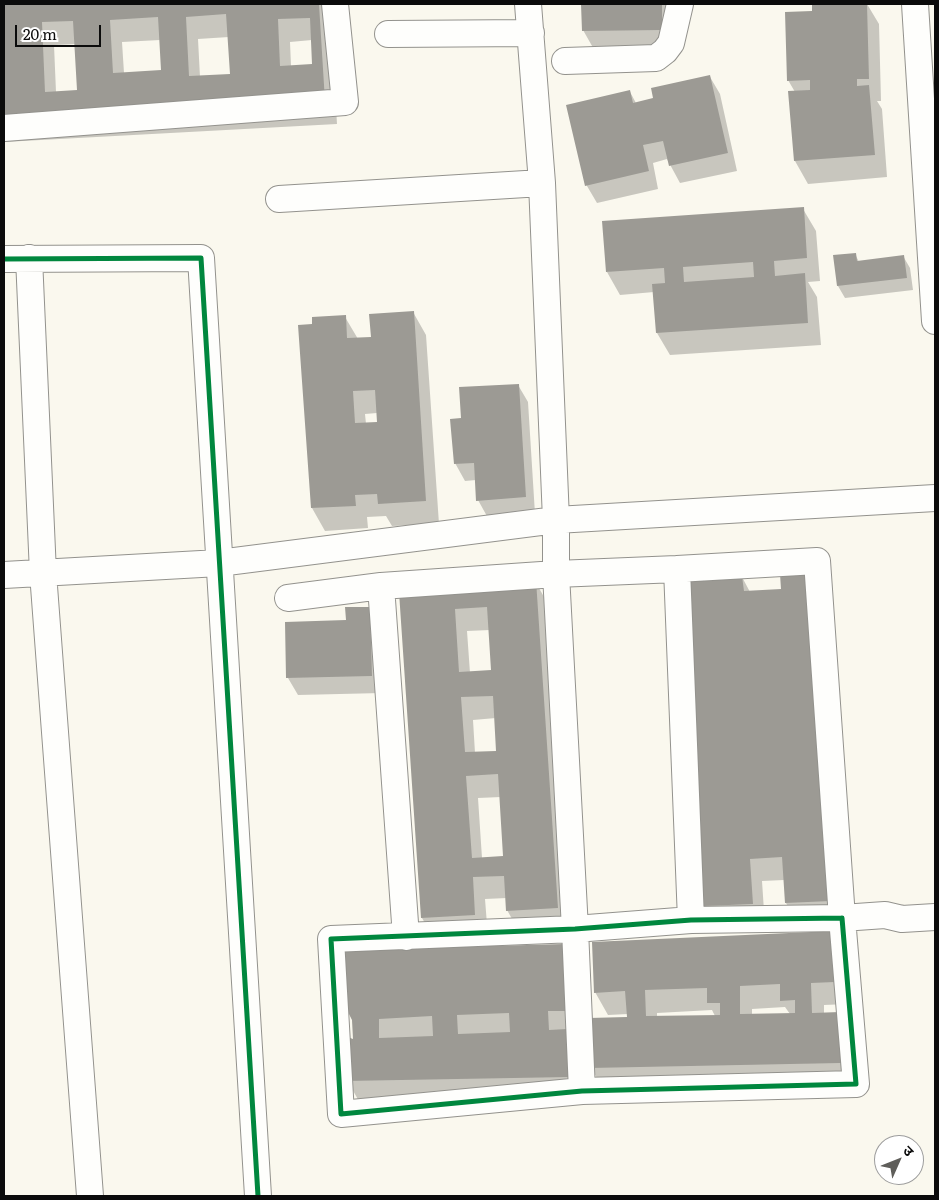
<!DOCTYPE html>
<meta charset="utf-8">
<style>
body{margin:0}
#map{position:relative;width:939px;height:1200px;overflow:hidden;background:#faf8ee;font-family:Literata,"Noto Sans Devanagari",serif}
canvas{display:block}
.frame{position:absolute;inset:0;border:5px solid #0b0b0b;pointer-events:none}
.north{position:absolute;left:874px;top:1135px;width:50px;height:50px;box-sizing:border-box;background:#fff;border:1px solid #9d9d9d;border-radius:50%;rotate:46deg;font-size:14px;font-weight:700;line-height:20px;text-align:center;color:#0b0b0b}
.north::after{content:'';display:block;margin:auto;width:18px;height:22px;background:#5f5e5a;clip-path:polygon(50% 0,100% 100%,50% 72%,0 100%)}
.scale{position:absolute;left:15px;top:25px;width:86px;height:22px;box-sizing:border-box;border:2px solid #0b0b0b;border-top:0;padding-left:6px;font-size:15px;line-height:18px;white-space:nowrap;color:#0b0b0b;-webkit-text-stroke:4px #fff;paint-order:stroke}
</style>
<div id="map">
<canvas width="939" height="1200"></canvas>
<div class="frame"></div>
<div class="north">उ</div>
<div class="scale">20 m</div>
</div>
<script>
const g = document.querySelector('canvas').getContext('2d');
g.lineJoin = 'round';
function fillPath(path, color) {
  g.fillStyle = color;
  g.fill(path, 'evenodd');
}
function toPath(rows) {
  const path = new Path2D();
  for (const r of rows) {
    path.moveTo(r[0], r[1]);
    for (let i = 2; i < r.length; i += 2) path.lineTo(r[i], r[i + 1]);
  }
  return path;
}
function strokePath(path, color, width, dash) {
  g.strokeStyle = color;
  g.lineWidth = width;
  g.lineCap = dash ? 'butt' : 'round';
  g.setLineDash(dash || []);
  g.stroke(path);
}
fillPath(toPath([
 [4,4,330,4,337,124,4,142],
 [229,37,231,75,200,77,198,39],
 [160,40,162,71,124,73,122,42],
 [312,40,314,65,291,66,290,42],
 [76,44,78,91,56,92,54,45],
 [583,4,674,4,675,53,596,53,583,30],
 [813,4,867,4,879,24,881,101,877,101,882,109,887,177,808,184,795,161,790,92,795,92,788,80,813,12],
 [710,77,720,94,737,171,680,183,667,159,653,163,658,189,597,203,587,186,568,106,630,92,636,103,655,99],
 [803,209,816,231,820,281,808,282,817,297,821,345,670,355,657,333,654,292,620,295,607,272],
 [855,254,859,262,903,256,910,268,913,290,845,298,838,286,835,256],
 [413,312,426,335,439,524,392,526,386,516,367,517,368,528,325,531,312,508,300,326,314,325,345,317,358,339,372,338],
 [377,413,378,423,366,424,365,414],
 [518,385,528,402,535,514,488,518,478,500,476,480,465,481,455,463],
 [742,577,750,592,844,923,799,926,786,903,784,880,762,881,765,926,718,929,705,906],
 [535,581,548,604,570,930,520,933,507,910,507,898,485,899,488,937,435,940,422,918,400,594],
 [490,630,492,671,470,673,467,631],
 [496,718,498,752,475,753,473,720],
 [501,797,504,857,482,858,478,798],
 [370,608,382,693,298,695,288,678,347,622],
 [832,932,848,1004,824,1005,824,1014,853,1085,604,1090,591,1068,628,1018,628,1014,608,1015,595,992],
 [785,1007,790,1014,752,1015,752,1009],
 [712,1010,715,1016,657,1017,657,1013],
 [563,945,582,1100,360,1103,347,1080,355,1041,344,952]
]), '#0003');
fillPath(toPath([
 [4,4,319,4,325,101,4,119],
 [226,14,230,74,189,76,186,17],
 [158,17,161,70,113,73,110,20],
 [310,18,312,64,280,66,278,19],
 [73,21,77,90,45,92,42,22],
 [581,4,662,4,662,30,582,31],
 [812,4,867,4,869,79,857,79,857,86,869,85,875,155,794,161,788,91,810,90,810,80,787,81,785,12,812,11],
 [710,75,728,153,669,166,663,141,643,145,649,171,585,186,566,105,630,90,633,103,653,98,651,88],
 [804,207,807,258,774,261,775,276,805,273,808,323,656,333,652,284,665,283,664,268,606,272,602,221],
 [753,262,754,277,684,282,683,267],
 [856,253,857,261,904,255,907,278,837,286,833,255],
 [414,311,426,501,378,504,377,494,355,495,356,506,311,508,298,325,312,324,312,317,346,315,347,338,371,337,369,314],
 [375,390,377,422,355,423,353,391],
 [519,384,526,497,476,501,474,463,454,464,450,419,461,418,459,387],
 [809,572,831,901,785,903,782,857,750,859,753,904,704,906,682,580,742,576,744,591,781,589,780,574],
 [536,580,558,908,506,911,504,876,473,877,475,915,421,918,399,592],
 [487,607,491,670,459,672,455,609],
 [493,696,496,751,465,752,461,697],
 [498,774,503,856,472,858,466,776],
 [345,607,370,607,372,676,286,678,285,622,346,620],
 [833,931,835,982,811,983,812,1013,840,1012,841,1063,590,1068,589,1018,627,1017,625,991,594,993,592,942],
 [780,984,780,1001,795,1000,795,1013,740,1014,740,986],
 [707,988,707,1003,720,1003,720,1015,646,1016,645,990],
 [564,944,567,1011,548,1011,549,1030,567,1029,570,1077,345,1081,342,1035,353,1039,352,1020,345,1006,343,950],
 [509,1013,510,1032,458,1034,457,1015],
 [432,1016,433,1036,379,1038,379,1019]
]), '#9c9a94');
const minor = toPath([
 [915,4,935,321],
 [388,34,531,33],
 [565,61,656,58,665,51,671,43,680,4],
 [4,128,345,102,335,4],
 [279,199,542,183],
 [29,258,43,573,90,1196],
 [4,259,201,258,258,1196],
 [677,569,817,561,842,918,885,915,902,919,935,917],
 [4,575,219,563,556,520,542,183,528,4],
 [381,586,406,937],
 [288,598,381,586,556,574,556,520,935,498],
 [842,918,856,1084,582,1091,341,1114,331,939,575,929,691,920,842,918],
 [582,1091,575,929,556,574,677,569,691,920]
]);
strokePath(minor, '#93928d', 28);
strokePath(minor, '#fefefc', 26);
strokePath(toPath([
 [4,259,201,258,258,1196],
 [842,918,856,1084,582,1091,341,1114,331,939,575,929,691,920,842,918]
]), '#00873e', 5);
</script>
